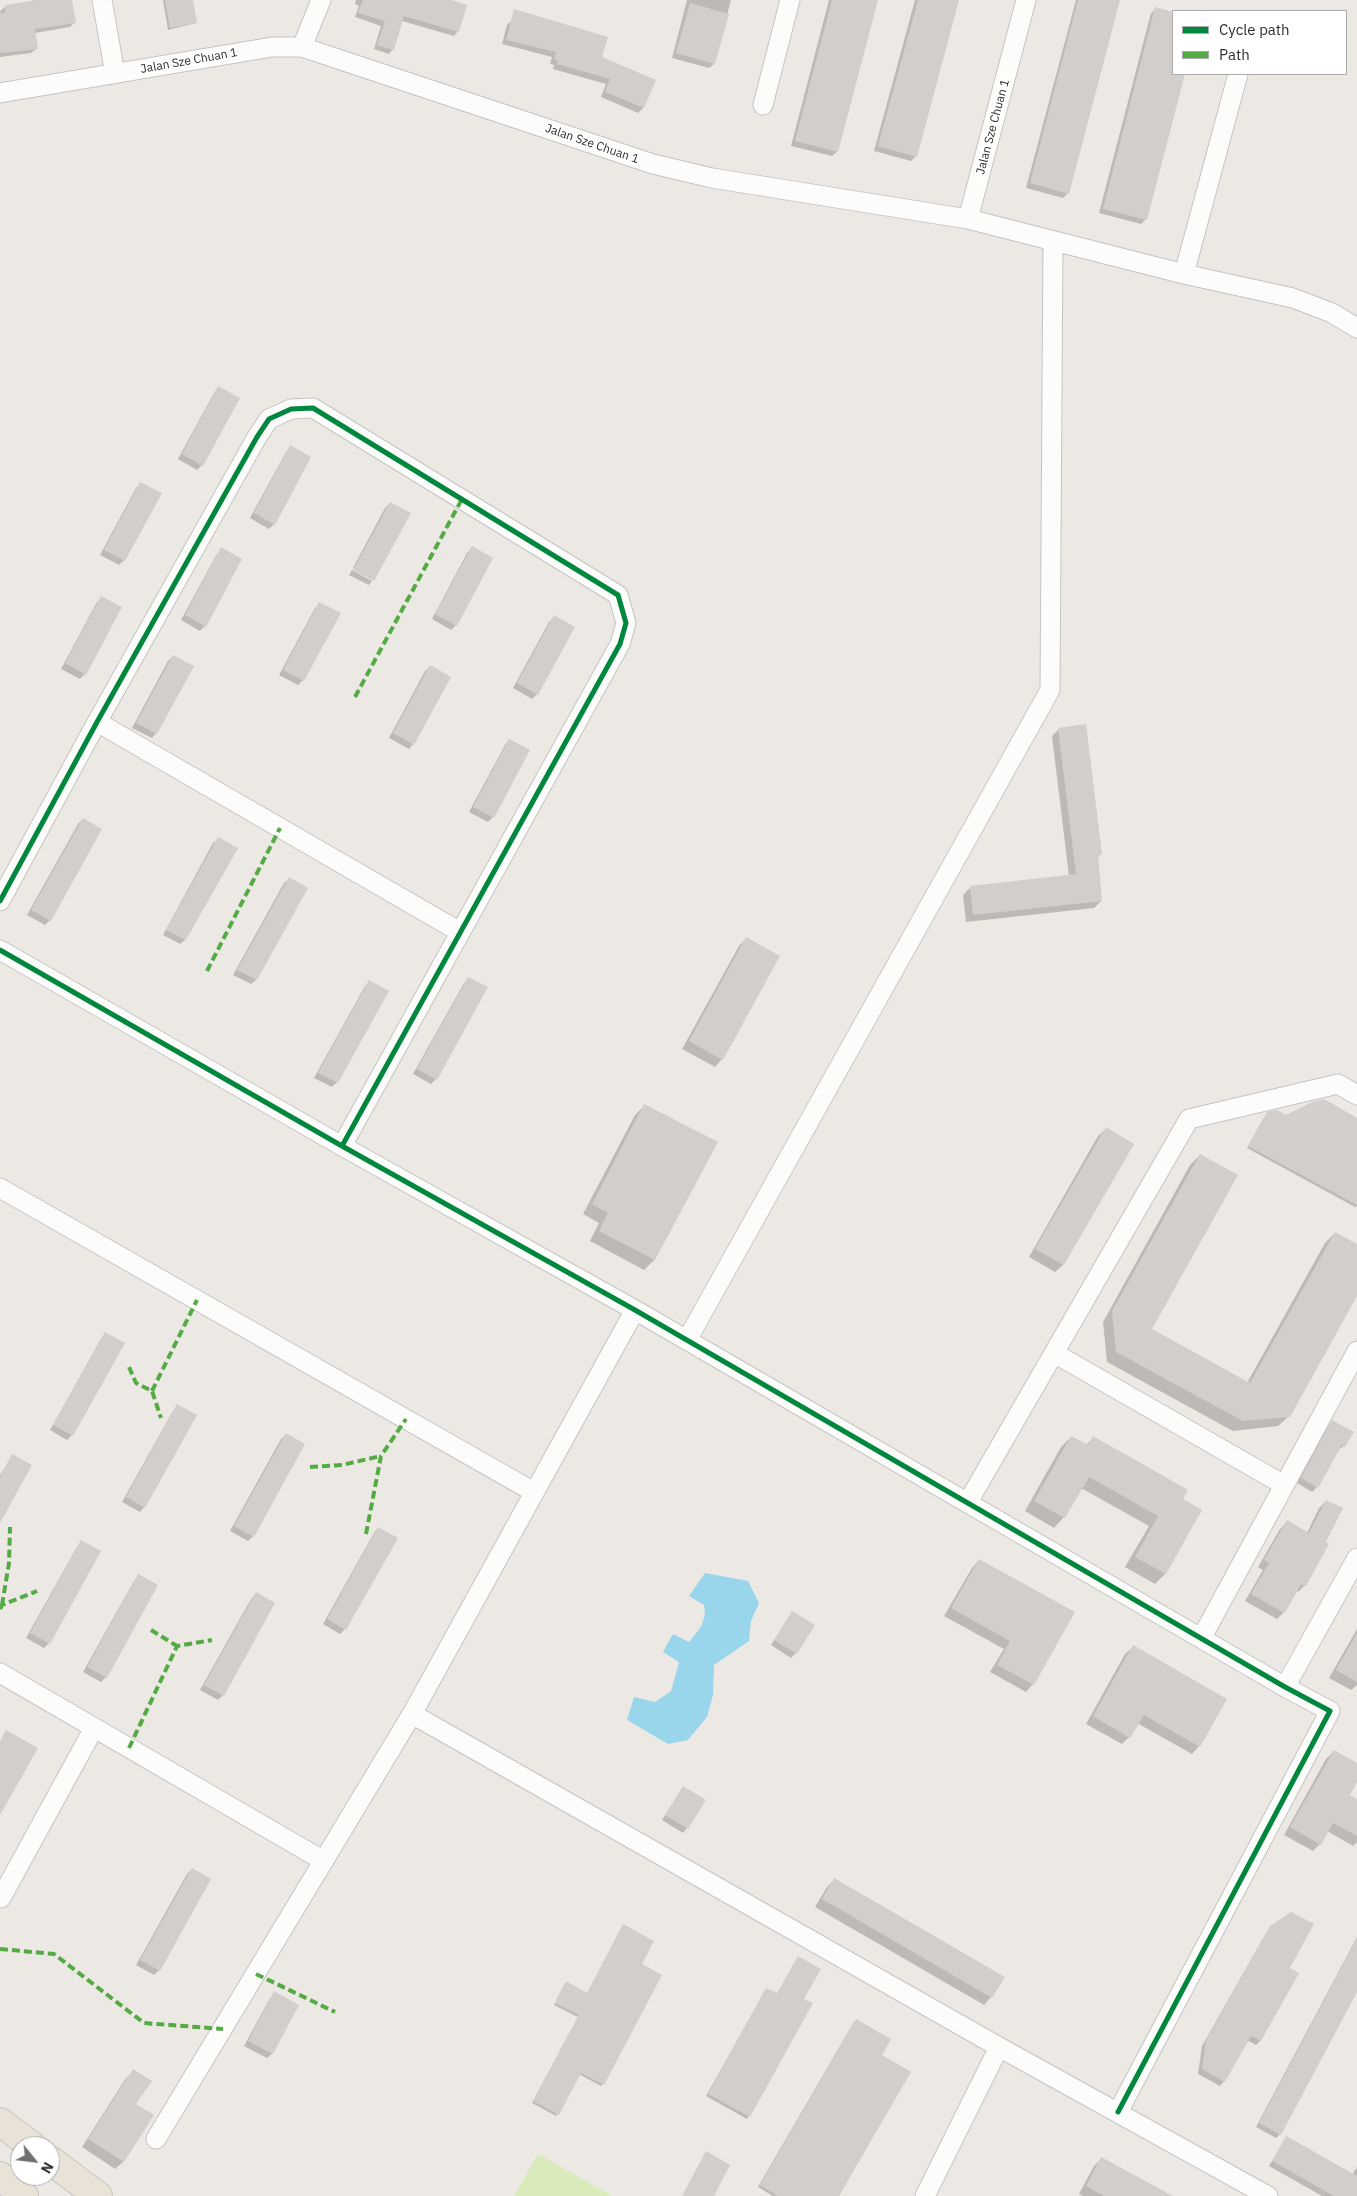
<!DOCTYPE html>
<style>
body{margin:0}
#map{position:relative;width:1357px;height:2196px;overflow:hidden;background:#ece8e4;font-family:"IBM Plex Sans",sans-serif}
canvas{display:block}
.legend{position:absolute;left:1172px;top:10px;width:175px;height:65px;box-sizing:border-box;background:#fff;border:1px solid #ababab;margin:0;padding:6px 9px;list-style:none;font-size:15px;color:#2e2e2e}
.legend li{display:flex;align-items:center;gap:10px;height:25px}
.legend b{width:25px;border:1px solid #ababab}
.north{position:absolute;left:10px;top:2136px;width:50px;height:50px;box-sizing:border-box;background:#fff;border:1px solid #ababab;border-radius:50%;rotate:119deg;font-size:14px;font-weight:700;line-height:20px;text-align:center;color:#2e2e2e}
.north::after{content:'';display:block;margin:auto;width:18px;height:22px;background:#706f6e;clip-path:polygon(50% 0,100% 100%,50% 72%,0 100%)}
</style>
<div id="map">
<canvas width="1357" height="2196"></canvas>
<ul class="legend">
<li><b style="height:6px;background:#00873e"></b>Cycle path</li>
<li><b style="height:6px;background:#54ab44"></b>Path</li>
</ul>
<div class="north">N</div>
</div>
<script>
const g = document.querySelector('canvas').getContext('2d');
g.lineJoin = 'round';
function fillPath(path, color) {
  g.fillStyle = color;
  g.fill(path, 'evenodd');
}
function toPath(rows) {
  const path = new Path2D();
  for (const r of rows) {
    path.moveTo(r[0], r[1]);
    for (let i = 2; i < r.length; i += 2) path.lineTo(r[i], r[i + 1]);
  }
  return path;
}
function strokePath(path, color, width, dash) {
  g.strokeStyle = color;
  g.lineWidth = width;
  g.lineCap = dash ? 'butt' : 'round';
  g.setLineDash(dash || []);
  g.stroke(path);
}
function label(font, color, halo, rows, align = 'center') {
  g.font = font + ' "IBM Plex Sans",sans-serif';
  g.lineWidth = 4.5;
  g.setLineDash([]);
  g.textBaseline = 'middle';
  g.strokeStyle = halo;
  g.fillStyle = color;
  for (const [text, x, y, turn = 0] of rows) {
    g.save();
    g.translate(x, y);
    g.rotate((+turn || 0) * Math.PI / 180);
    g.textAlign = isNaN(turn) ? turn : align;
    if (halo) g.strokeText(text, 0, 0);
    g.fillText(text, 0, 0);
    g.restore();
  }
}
fillPath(toPath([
 [538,2154,612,2196,514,2196]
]), '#d9eabb');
fillPath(toPath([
 [705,1573,748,1581,759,1603,751,1621,749,1641,714,1665,713,1695,707,1717,688,1740,668,1744,627,1720,634,1697,655,1702,671,1691,679,1662,663,1652,673,1634,689,1642,701,1627,705,1614,704,1605,689,1596]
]), '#99d6ec');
fillPath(toPath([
 [33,0,71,0,75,22,70,27,35,33,36,49,31,53,0,57,0,11,5,7,34,3],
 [163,0,192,0,196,23,168,30],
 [356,0,446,0,458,31,454,36,402,21,393,49,389,54,374,49,381,26,355,17,359,6,355,4],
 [687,0,731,0,714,64,709,68,672,58],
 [829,0,877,0,837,152,832,156,791,146],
 [915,0,958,0,916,156,911,161,874,151],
 [1076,0,1119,0,1068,193,1063,198,1026,188],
 [1156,9,1173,13,1173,74,1184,74,1146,219,1141,224,1099,213,1151,13],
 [512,20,654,81,643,108,638,113,601,97,606,84,553,69,554,65,550,64,552,57,502,44,507,25],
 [218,388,202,465,197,470,178,459,214,393],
 [291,447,274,524,269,529,250,518,286,452],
 [141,484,124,560,119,565,100,555,136,488],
 [390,503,374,579,353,568,385,508],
 [472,548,456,625,451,630,432,619,467,553],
 [222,549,205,626,200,631,181,620,217,554],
 [352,570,372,581,369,585,349,575],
 [102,597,121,608,85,674,80,679,61,669,97,602],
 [320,603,303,680,298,685,279,675,315,608],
 [554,617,537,694,532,699,513,688,549,622],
 [173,656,156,733,152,738,132,728,168,661],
 [430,667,413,744,409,749,389,738,425,671],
 [1059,729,1101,854,1097,857,1101,901,1094,908,966,922,963,895,971,887,1069,876,1052,736],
 [509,740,493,817,488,822,469,812,505,745],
 [83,819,50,920,45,925,27,915,78,824],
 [218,839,236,848,185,940,180,944,163,935,213,843],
 [289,879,306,888,256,980,251,984,233,975,284,883],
 [746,939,722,1059,715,1067,682,1049,739,946],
 [469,978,486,988,436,1079,431,1084,413,1074,464,983],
 [370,982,387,992,336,1083,332,1087,314,1078,365,986],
 [645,1105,654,1260,644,1270,590,1241,599,1223,583,1214,635,1115],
 [1265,1116,1357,1119,1357,1206,1355,1207,1247,1148],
 [1106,1129,1132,1144,1063,1265,1055,1272,1029,1257,1098,1136],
 [1200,1155,1151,1329,1247,1383,1325,1243,1335,1233,1357,1245,1357,1293,1289,1416,1278,1426,1233,1431,1107,1362,1103,1322,1190,1165],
 [105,1334,72,1435,67,1440,50,1430,101,1339],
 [178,1406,144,1507,140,1512,122,1502,173,1411],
 [1333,1422,1344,1446,1338,1450,1317,1487,1312,1492,1297,1483,1328,1426],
 [286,1435,253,1536,248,1541,230,1531,281,1439],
 [1071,1437,1086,1445,1093,1438,1181,1499,1200,1511,1165,1574,1155,1584,1125,1567,1149,1526,1081,1488,1064,1517,1054,1528,1025,1511,1061,1447],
 [13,1456,0,1520,0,1475],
 [1326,1501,1305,1585,1298,1592,1296,1591,1284,1612,1277,1619,1245,1601,1263,1570,1258,1567,1280,1529,1287,1522,1307,1533,1319,1508],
 [378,1528,345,1629,340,1634,323,1624,374,1533],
 [82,1542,49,1643,44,1648,26,1638,77,1547],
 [979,1560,1033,1684,1026,1692,990,1672,1004,1649,944,1616,972,1568],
 [139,1576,106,1677,101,1682,83,1672,134,1581],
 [256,1594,223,1695,218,1700,200,1690,251,1599],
 [792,1612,796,1653,791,1658,771,1645],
 [1357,1629,1357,1685,1351,1690,1329,1678],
 [1133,1647,1199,1746,1192,1754,1137,1723,1129,1737,1122,1744,1086,1724,1125,1654],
 [1334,1751,1357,1764,1357,1779,1348,1795,1357,1800,1357,1842,1353,1846,1327,1831,1320,1844,1313,1851,1284,1835,1326,1759],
 [683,1788,687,1828,683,1833,662,1820],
 [192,1869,159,1970,154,1975,136,1965,187,1874],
 [835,1879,991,1997,984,2005,815,1907,827,1887],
 [1271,1927,1288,1969,1260,2041,1256,2045,1247,2040,1224,2081,1220,2086,1198,2074,1202,2046,1266,1933],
 [1357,1937,1357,1989,1280,2134,1276,2138,1256,2127],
 [640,1965,603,2084,601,2086,579,2074,556,2116,532,2103,578,2017,554,2005,564,1985,587,1994],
 [765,1991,802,1999,811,2004,747,2119,706,2096],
 [275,1993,298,2005,272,2054,267,2058,244,2046,270,1998],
 [854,2022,880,2055,838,2196,773,2196,758,2187],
 [134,2071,135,2104,152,2116,123,2162,115,2169,82,2147,126,2078],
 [1286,2138,1352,2175,1357,2167,1357,2196,1322,2196,1269,2166],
 [1102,2158,1170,2196,1083,2196,1079,2194,1094,2166]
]), '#0003');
fillPath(toPath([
 [38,0,72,0,76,23,35,29,38,49,0,53,0,13,5,13,5,5],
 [165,0,193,0,197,23,170,28],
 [363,0,451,0,467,5,459,32,404,16,394,50,377,45,385,21,358,13],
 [832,0,878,0,838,152,795,141],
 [918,0,959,0,917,157,878,146],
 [1078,0,1120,0,1069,194,1030,183],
 [690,3,729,14,715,64,676,53],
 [1155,7,1173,12,1173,74,1185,74,1147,220,1103,209],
 [514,9,608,37,602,57,656,80,644,108,605,92,610,79,557,64,558,60,554,59,556,52,506,40],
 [218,386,240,398,203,466,182,454],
 [290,445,311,457,275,525,254,513],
 [140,482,162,493,125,561,104,550],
 [390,502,411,513,374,581,353,570],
 [472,546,493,558,457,626,435,614],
 [221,547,242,559,206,627,185,615],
 [101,596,122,607,86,675,65,663],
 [319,602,341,613,304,681,283,670],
 [554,615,575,627,538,695,517,683],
 [173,655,194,666,157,734,136,723],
 [430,665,451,677,414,745,393,733],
 [1086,724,1102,854,1098,855,1102,901,973,915,970,886,1076,874,1058,728],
 [509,739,530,750,494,818,473,807],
 [83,818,102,829,51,921,31,910],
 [218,837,238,848,186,940,166,930],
 [289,877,308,888,257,980,237,970],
 [746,937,780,956,723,1060,689,1041],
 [468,977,488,987,437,1080,417,1069],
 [369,980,389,991,338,1083,318,1073],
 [1324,1099,1357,1118,1357,1205,1248,1146,1267,1112,1277,1110,1286,1115,1312,1102],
 [644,1104,718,1142,655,1260,599,1231,608,1213,592,1204],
 [1106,1127,1134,1144,1064,1265,1035,1249],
 [1200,1154,1238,1175,1152,1329,1250,1383,1335,1232,1357,1244,1357,1296,1290,1417,1243,1421,1116,1352,1112,1311],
 [105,1332,125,1343,73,1436,53,1425],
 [177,1404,197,1415,145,1508,126,1497],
 [1332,1420,1354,1432,1345,1447,1342,1445,1318,1488,1301,1478],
 [286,1433,305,1444,254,1537,234,1526],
 [1071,1436,1088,1445,1093,1436,1188,1490,1183,1499,1202,1510,1166,1574,1135,1557,1158,1516,1089,1477,1065,1518,1034,1501],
 [12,1454,32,1465,0,1523,0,1477],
 [1326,1500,1343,1508,1326,1542,1329,1544,1306,1586,1301,1584,1285,1613,1251,1594,1269,1563,1264,1560,1287,1520,1309,1533],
 [378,1527,398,1538,346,1630,327,1619],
 [81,1540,101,1551,50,1644,30,1633],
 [979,1559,1075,1612,1034,1685,997,1665,1010,1641,951,1608],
 [138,1574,158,1585,107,1678,87,1667],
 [256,1592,275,1603,224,1696,204,1685],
 [792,1611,815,1625,797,1654,774,1640],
 [1357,1633,1357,1682,1336,1670],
 [1133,1645,1227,1699,1200,1747,1144,1715,1130,1738,1093,1716],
 [6,1730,38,1748,0,1815,0,1741],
 [1334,1750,1357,1763,1357,1782,1350,1795,1357,1799,1357,1836,1333,1823,1321,1845,1290,1827],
 [683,1786,706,1800,688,1829,665,1815],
 [192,1868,211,1879,160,1971,140,1960],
 [834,1878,1005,1977,992,1998,822,1899],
 [1291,1912,1314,1924,1290,1968,1299,1973,1261,2041,1251,2036,1225,2082,1202,2069,1206,2040,1270,1926],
 [623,1924,654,1941,642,1964,662,1975,604,2085,581,2073,559,2115,533,2101,579,2015,555,2003,566,1981,587,1993],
 [1357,1938,1357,1992,1281,2135,1259,2123],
 [798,1956,821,1969,804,1999,813,2003,750,2117,708,2094,766,1988,777,1993],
 [274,1991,299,2005,273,2054,248,2041],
 [856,2019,891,2039,882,2055,911,2072,839,2196,778,2196,760,2185],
 [133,2069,152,2081,136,2104,154,2115,124,2162,88,2139],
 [1286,2136,1357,2176,1357,2196,1334,2196,1272,2161],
 [706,2151,730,2165,714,2196,682,2196],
 [1101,2157,1173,2196,1104,2196,1086,2186]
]), '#d1cecb');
const minor = toPath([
 [102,0,115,74],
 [302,47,321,0],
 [0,93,272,47,302,47,653,164,712,178,968,219,1026,0],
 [763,105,790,0],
 [968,219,1184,274,1293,298,1332,313,1357,328],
 [1184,274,1238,74],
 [97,722,460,932],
 [0,901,97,722,257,437,269,419,291,409,313,408,618,595,626,623,620,644,342,1146],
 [0,950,342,1146,635,1310,1285,1687,1330,1711,1118,2112],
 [0,1188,534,1492],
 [687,1340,1050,690,1053,242],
 [1054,1353,1284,1485],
 [968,1502,1189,1119,1338,1084,1357,1095],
 [1202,1637,1357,1351],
 [0,1673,324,1861],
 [1285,1687,1357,1558],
 [412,1714,999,2047,1268,2196],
 [1,1898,94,1728],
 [156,2139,412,1714,635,1310],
 [925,2196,999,2047]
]);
const trunk = toPath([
 [0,2122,32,2146],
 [50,2160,98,2196],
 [0,2176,24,2196]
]);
strokePath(minor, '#c5c4c5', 21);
strokePath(trunk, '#c6c5c4', 30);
strokePath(minor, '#fcfcfb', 19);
strokePath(trunk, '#e9e2d6', 28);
strokePath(toPath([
 [355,697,462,499],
 [207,971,280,828],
 [129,1367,136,1383,152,1391,161,1418],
 [152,1391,197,1300],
 [310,1467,342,1465,381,1456],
 [366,1534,381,1456,406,1419],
 [2,1605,9,1563,10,1527],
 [0,1609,2,1605,37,1591],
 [151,1630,177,1646],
 [129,1748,177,1646,212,1640],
 [0,1949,54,1954,144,2023,223,2029],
 [256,1974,335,2012]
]), '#54ab44', 4, [8, 4]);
strokePath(toPath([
 [0,901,97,722,257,437,269,419,291,409,313,408,618,595,626,623,620,644,342,1146],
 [0,950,342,1146,635,1310,1285,1687,1330,1711,1118,2112]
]), '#00873e', 5);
label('12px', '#2e2e2e', '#fff', [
 ["Jalan Sze Chuan 1",189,61,-10],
 ["Jalan Sze Chuan 1",993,127,-75],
 ["Jalan Sze Chuan 1",592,144,19]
]);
</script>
